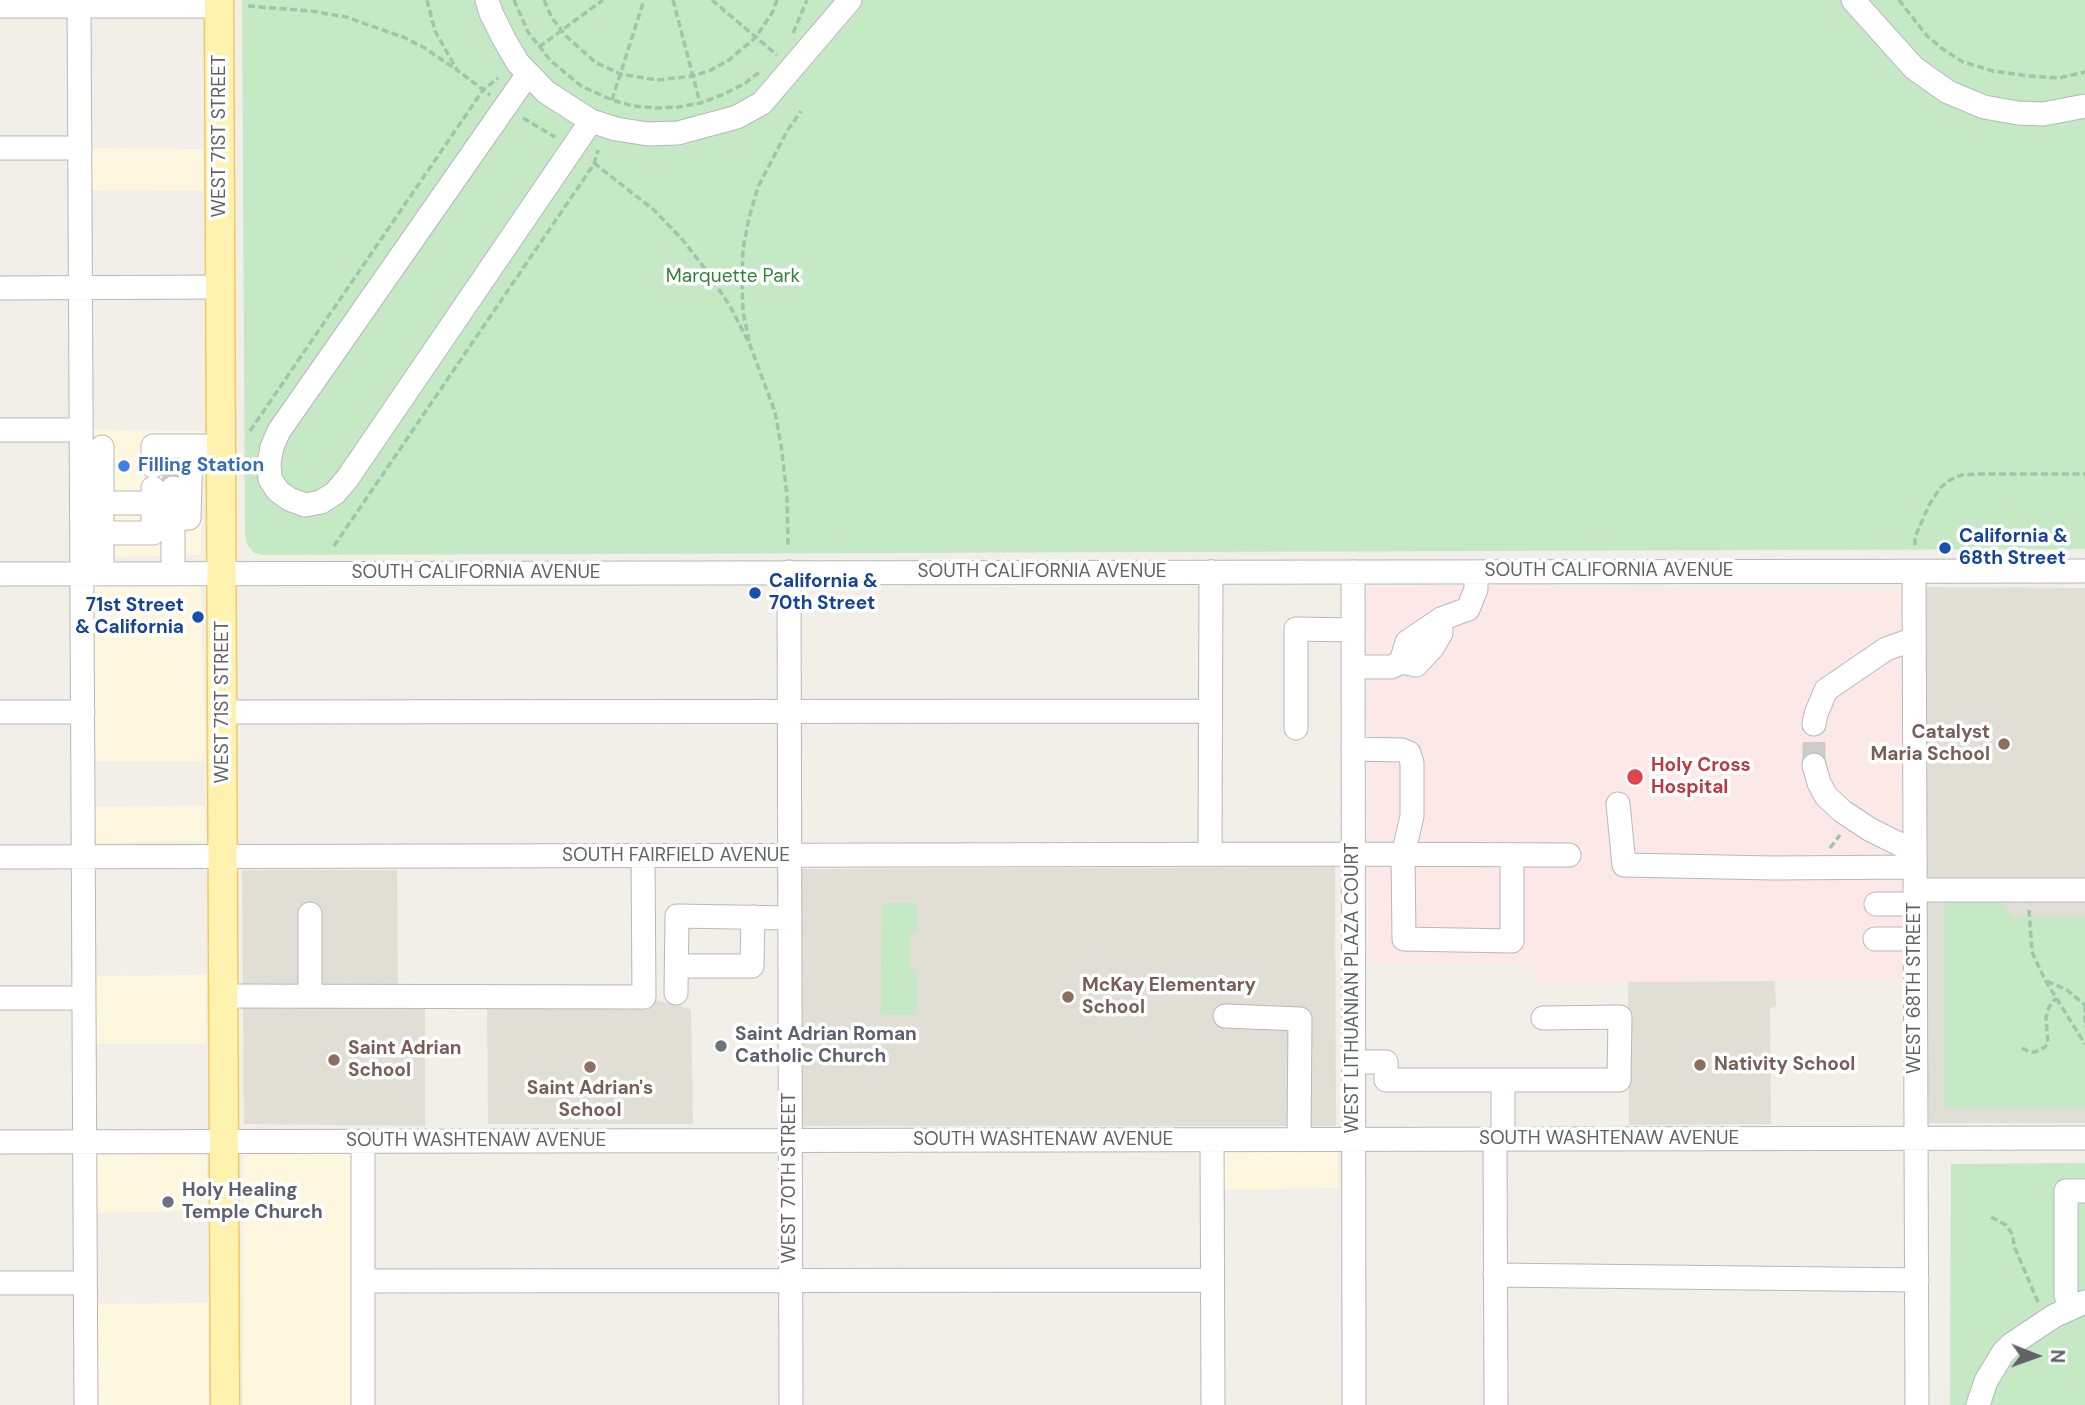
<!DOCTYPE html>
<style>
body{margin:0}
#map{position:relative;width:2085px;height:1405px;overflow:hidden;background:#f1efe8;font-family:"DM Sans",sans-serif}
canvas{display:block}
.north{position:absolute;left:2001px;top:1321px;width:70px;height:70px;-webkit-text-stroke:5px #fff;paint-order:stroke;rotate:91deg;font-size:19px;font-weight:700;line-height:28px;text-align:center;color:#5f6368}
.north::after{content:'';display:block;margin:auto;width:24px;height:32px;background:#5f6368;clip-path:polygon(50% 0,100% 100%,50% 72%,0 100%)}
</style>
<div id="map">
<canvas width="2085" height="1405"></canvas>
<div class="north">N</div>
</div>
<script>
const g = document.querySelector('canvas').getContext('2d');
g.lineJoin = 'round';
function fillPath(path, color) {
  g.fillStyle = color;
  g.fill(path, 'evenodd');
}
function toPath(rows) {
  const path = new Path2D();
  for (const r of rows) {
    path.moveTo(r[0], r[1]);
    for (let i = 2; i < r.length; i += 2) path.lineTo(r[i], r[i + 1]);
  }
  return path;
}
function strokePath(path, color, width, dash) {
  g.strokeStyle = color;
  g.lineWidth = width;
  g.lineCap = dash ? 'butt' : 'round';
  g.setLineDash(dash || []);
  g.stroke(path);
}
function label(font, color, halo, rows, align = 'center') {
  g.font = font + ' "DM Sans",sans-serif';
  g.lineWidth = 7;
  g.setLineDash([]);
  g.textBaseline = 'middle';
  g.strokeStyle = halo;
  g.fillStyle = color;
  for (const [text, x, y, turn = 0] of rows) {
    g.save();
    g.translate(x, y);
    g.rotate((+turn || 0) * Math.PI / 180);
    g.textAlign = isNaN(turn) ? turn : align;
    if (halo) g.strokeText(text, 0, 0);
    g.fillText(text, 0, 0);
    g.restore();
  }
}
fillPath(toPath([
 [80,148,203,149,204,191,80,190],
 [81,430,203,431,201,555,81,558],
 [82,585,201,585,205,761,83,761],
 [205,806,206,841,83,843,83,807],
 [207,975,206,1044,84,1044,84,976],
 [1338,1151,1338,1188,1212,1190,1212,1152],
 [84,1152,207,1153,207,1211,85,1213],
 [243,1153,363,1153,363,1405,243,1405],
 [208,1303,208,1405,86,1405,85,1304]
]), '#fef7e0');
fillPath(toPath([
 [1921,587,2085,588,2085,1123,1929,1123,1923,901],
 [1335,867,1336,1126,801,1126,801,869],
 [242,870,397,870,398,996,425,997,425,1126,244,1124],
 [1775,981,1776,1007,1770,1008,1771,1124,1629,1125,1628,982],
 [487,997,644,997,691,1009,693,1124,488,1124]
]), '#e1ded6');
fillPath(toPath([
 [1368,587,1900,590,1904,979,1534,983,1534,965,1369,964]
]), '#fce8e6');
fillPath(toPath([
 [242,0,2085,0,2085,549,262,555,254,553,247,544,245,535],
 [1944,899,2002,899,2011,917,2085,917,2085,1107,1944,1108],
 [882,903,917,903,917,933,910,934,910,969,917,969,917,1015,881,1015],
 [2085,1163,2085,1405,1950,1405,1951,1164]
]), '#c5e8c5');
strokePath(toPath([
 [173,488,174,466],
 [1814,765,1814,724]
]), '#ccccc8', 23, [23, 11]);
const minor = toPath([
 [79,0,86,1405],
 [487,0,491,13,504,39,518,63,546,92,591,121,616,129,648,134,678,133,737,117,762,103,850,0],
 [1853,0,1914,68,1948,92,1984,107,2018,113,2043,114,2085,106],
 [0,6,219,6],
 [528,74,279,431,272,447,269,463,270,479,278,491,289,499,305,505,321,502,335,493,347,479,591,121],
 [0,148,80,148],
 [0,288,220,287],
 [0,430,81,430],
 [153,466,153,446,204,446],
 [153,488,153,518,189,518,191,446],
 [102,503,102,447],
 [102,533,102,503,153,503],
 [1914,571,1917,1405],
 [789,572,791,1405],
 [1353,572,1354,1405],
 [173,573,173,488],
 [0,574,2085,571],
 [102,574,102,533,153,533,153,518],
 [1401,662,1416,665,1432,648,1441,633,1441,619],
 [1353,667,1391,667,1401,662,1407,642,1441,619,1468,609,1476,589,1476,572],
 [0,712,83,712],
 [223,712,1210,711],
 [1814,724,1816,714,1826,690,1886,649,1914,639],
 [1296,728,1296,629,1353,630],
 [1353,749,1402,750,1409,753,1412,763,1412,816,1403,855,1404,939,1512,941,1512,856],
 [1814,765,1819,783,1826,796,1842,811,1869,829,1915,852],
 [1618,804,1624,865,1773,868,1915,867],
 [1210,854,1211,572],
 [0,857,1353,854,1569,855],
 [1915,890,2085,890],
 [1876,904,1915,904],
 [310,914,310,996],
 [1875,939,1915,939],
 [677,966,752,966,753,917],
 [676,993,677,916,790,918],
 [224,996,644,997,643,856],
 [0,998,84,998],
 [1225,1016,1300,1019,1299,1140],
 [1353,1062,1386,1062,1386,1080,1503,1080],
 [1503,1139,1503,1080,1619,1080,1620,1017,1543,1018],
 [1212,1140,1213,1405],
 [1495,1140,1496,1405],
 [0,1142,2085,1138],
 [1495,1275,1917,1280],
 [363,1281,1212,1280],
 [0,1283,85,1283],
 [2070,1307,2066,1295,2066,1191,2085,1191],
 [363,1405,363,1142],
 [1978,1405,1986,1381,2003,1353,2012,1344,2054,1316,2085,1302]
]);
const major = toPath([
 [219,0,225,1405]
]);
strokePath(minor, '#b5b8bc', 25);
strokePath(major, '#f2c960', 31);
strokePath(toPath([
 [427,0,435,31,457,70,490,95],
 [514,0,528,32,551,61,581,86,612,100,633,106,656,108,679,107,700,103,722,95,744,84,761,71],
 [544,0,552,18,566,36,595,62,620,74,657,80,693,76,711,70,729,60,756,37,772,13,777,0],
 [673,0,700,103],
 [712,0,777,55],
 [1899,0,1927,36,1944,50,1963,62,1993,71,2029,76,2059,78,2085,72],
 [248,6,311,11,346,17,403,37,423,47,457,70],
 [793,33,807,0],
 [539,47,603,0],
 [612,100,644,0],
 [523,118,555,137],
 [594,163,654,210,682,239,706,270,730,306,750,345,775,412,781,445,787,495,788,546],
 [749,341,743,312,742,280,743,249,749,218,758,187,787,131,801,111],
 [250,431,483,90,498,78],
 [1915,545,1915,537,1929,505,1940,488,1950,480,1961,475,1978,474,2085,474],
 [334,546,594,164,598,150],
 [1830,848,1840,835],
 [2029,910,2032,952,2045,980,2085,1044],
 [2047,981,2067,990,2085,1005],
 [2085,1005,2085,1027],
 [2022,1048,2030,1052,2035,1052,2045,1047,2048,1043,2046,1017,2049,1007,2056,998],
 [1991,1217,2006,1225,2013,1235,2014,1246,2038,1302]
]), '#9cc7a9', 3.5, [7, 3.5]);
strokePath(minor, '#fff', 23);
strokePath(major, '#fff2af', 28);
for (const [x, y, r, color] of [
 [124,466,7,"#3f7fe0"],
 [1945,548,7,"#1a4fb4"],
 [755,593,7,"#1a4fb4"],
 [198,617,7,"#1a4fb4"],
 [2004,744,7,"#8d6e63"],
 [1635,777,9,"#e0444e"],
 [1068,997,7,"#8d6e63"],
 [721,1046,7,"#6b7280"],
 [334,1060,7,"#8d6e63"],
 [1700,1065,7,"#8d6e63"],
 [590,1067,7,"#8d6e63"],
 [168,1202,7,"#6b7280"]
]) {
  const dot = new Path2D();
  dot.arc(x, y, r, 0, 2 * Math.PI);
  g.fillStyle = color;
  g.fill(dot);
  strokePath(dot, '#fff', 2.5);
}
label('19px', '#5f6368', '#fff', [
 ["WEST 71ST STREET",220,136,-90],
 ["SOUTH CALIFORNIA AVENUE",1609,571],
 ["SOUTH CALIFORNIA AVENUE",1042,572],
 ["SOUTH CALIFORNIA AVENUE",476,573],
 ["WEST 71ST STREET",223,702,-90],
 ["SOUTH FAIRFIELD AVENUE",676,856],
 ["WEST LITHUANIAN PLAZA COURT",1353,988,-90],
 ["WEST 68TH STREET",1915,988,-90],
 ["SOUTH WASHTENAW AVENUE",1609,1139],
 ["SOUTH WASHTENAW AVENUE",1043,1140],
 ["SOUTH WASHTENAW AVENUE",476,1141],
 ["WEST 70TH STREET",790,1178,-90]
]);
label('19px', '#348238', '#fff', [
 ["Marquette Park",733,277]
]);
label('bold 19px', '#366cbe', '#fff', [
 ["Filling Station",138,466]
], 'left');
label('bold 19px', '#164399', '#fff', [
 ["California &",1959,537],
 ["68th Street",1959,559],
 ["California &",769,582],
 ["70th Street",769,604],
 ["71st Street",184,606,"right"],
 ["& California",184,628,"right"]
], 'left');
label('bold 19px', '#785e54', '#fff', [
 ["Catalyst",1990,733,"right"],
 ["Maria School",1990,755,"right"],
 ["McKay Elementary",1082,986],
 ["School",1082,1008],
 ["Saint Adrian",348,1049],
 ["School",348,1071],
 ["Nativity School",1714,1065],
 ["Saint Adrian's",590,1089,"center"],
 ["School",590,1111,"center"]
], 'left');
label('bold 19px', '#be3a42', '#fff', [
 ["Holy Cross",1651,766],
 ["Hospital",1651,788]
], 'left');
label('bold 19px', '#5b616d', '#fff', [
 ["Saint Adrian Roman",735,1035],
 ["Catholic Church",735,1057],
 ["Holy Healing",182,1191],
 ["Temple Church",182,1213]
], 'left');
</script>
